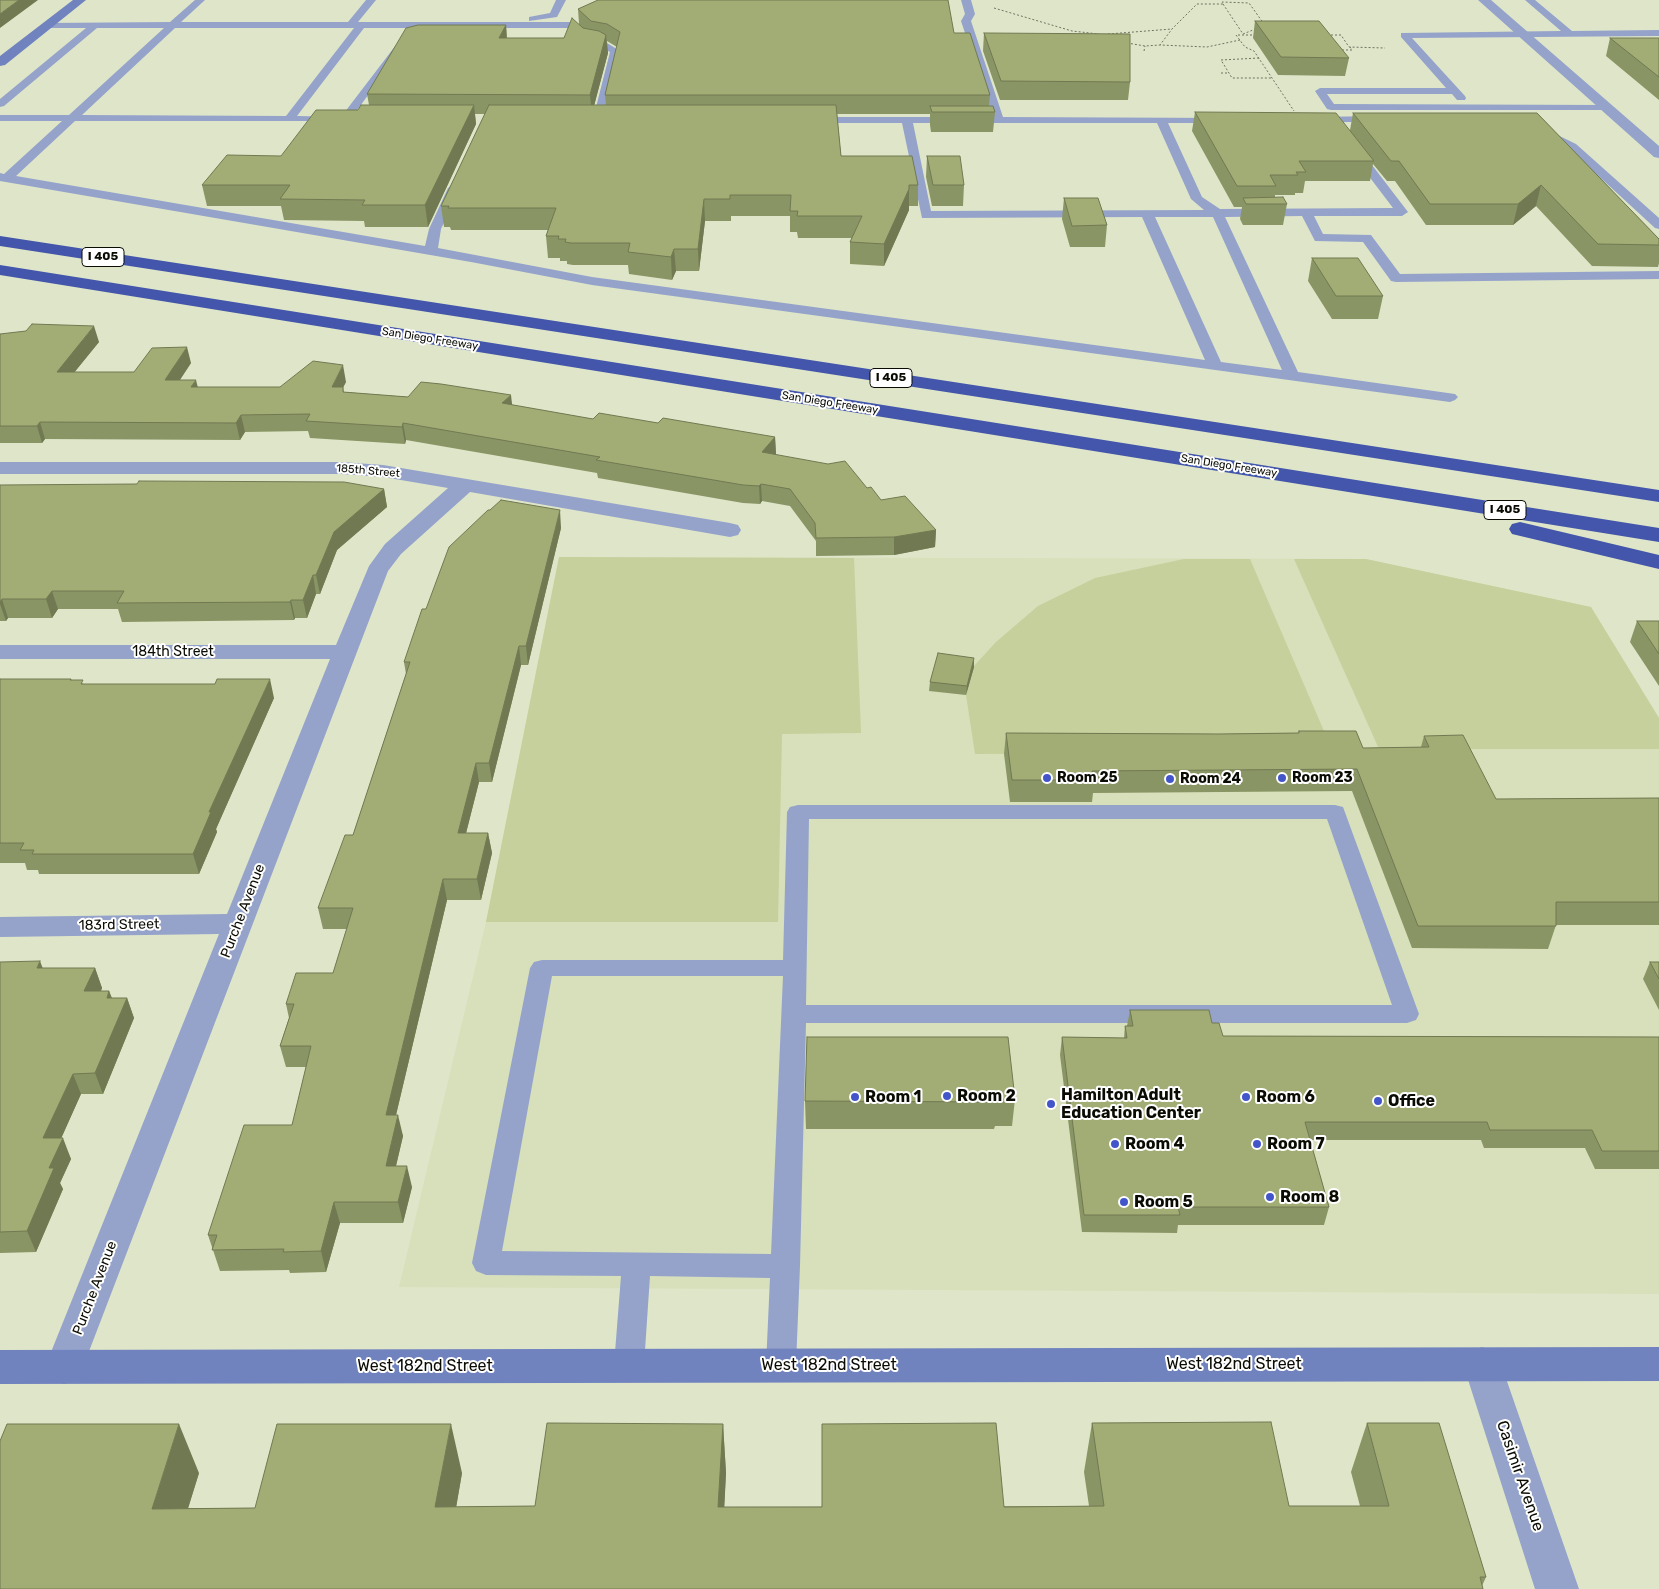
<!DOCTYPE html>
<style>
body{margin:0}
canvas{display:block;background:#dee5c8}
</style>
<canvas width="1659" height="1589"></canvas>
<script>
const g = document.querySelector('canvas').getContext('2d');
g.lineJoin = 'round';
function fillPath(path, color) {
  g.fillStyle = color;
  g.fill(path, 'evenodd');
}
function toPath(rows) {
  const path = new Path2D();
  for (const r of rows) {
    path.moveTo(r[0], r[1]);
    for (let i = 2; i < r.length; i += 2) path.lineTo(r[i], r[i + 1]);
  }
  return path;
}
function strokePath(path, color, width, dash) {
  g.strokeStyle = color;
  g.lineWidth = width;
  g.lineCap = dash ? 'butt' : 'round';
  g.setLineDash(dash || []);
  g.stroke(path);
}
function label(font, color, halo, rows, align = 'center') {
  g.font = font + ' Rubik,sans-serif';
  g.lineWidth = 4;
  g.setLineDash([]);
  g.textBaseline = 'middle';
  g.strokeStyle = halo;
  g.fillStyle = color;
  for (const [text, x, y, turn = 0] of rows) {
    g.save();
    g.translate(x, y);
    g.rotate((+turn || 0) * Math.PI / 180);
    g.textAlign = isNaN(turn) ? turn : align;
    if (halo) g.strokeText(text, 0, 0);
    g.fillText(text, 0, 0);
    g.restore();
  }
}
fillPath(toPath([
 [559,557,1366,559,1591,607,1659,718,1659,1294,399,1287,486,922]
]), '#d7e0ba');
fillPath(toPath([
 [559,557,854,558,861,733,782,734,778,922,486,922],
 [1184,559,1250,559,1333,752,975,754,966,695,974,666,996,642,1038,606,1095,578],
 [1294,559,1366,559,1591,607,1659,718,1659,749,1379,749]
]), '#c5d09c');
strokePath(toPath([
 [1223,4,1243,34,1258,28],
 [994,8,1072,31,1099,34],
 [1108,34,1172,29],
 [1256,35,1236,35,1245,47,1254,51,1294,111],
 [1327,35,1341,35,1349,47,1385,48],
 [1240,40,1207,47,1160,45,1172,29,1197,4,1223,4,1222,2,1249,3,1264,24],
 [1127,43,1145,46,1160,45],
 [1342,50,1352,50,1350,47],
 [1144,51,1145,46],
 [1259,58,1221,60,1232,78,1271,78],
 [1221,73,1229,73]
]), '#6f7361', 1, [2, 2]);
fillPath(toPath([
 [195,0,205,0,181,22,348,22,366,0,376,0,358,22,570,22,575,25,570,28,364,28,297,116,341,117,396,45,402,45,402,49,349,121,75,121,16,176,425,246,429,229,448,188,454,184,460,188,441,229,438,248,592,277,1205,360,1142,217,922,218,902,123,810,123,805,120,810,117,993,117,961,21,965,14,961,0,971,0,975,14,971,21,1003,117,1226,118,1227,120,1222,123,1168,123,1202,197,1220,209,1393,208,1349,150,1355,147,1359,148,1408,212,1402,216,1314,216,1323,234,1371,235,1400,274,1659,271,1659,279,1396,282,1391,281,1363,242,1315,241,1302,216,1225,217,1298,372,1455,394,1458,397,1455,400,1450,402,592,285,471,262,0,181,0,173,4,174,62,121,0,121,0,115,69,115,164,28,97,28,4,106,0,107,0,99,86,28,48,28,45,27,45,23,170,22,195,0],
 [175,28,354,28,286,116,82,115,175,28],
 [913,123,1157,123,1191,199,1204,210,931,211,913,123],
 [1155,217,1213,217,1282,370,1221,362,1155,217],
 [556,0,566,0,557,17,529,21,529,17,550,13,556,0],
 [1525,0,1535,0,1572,31,1659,30,1659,36,1412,38,1465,96,1466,98,1465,100,1457,100,1452,94,1327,94,1334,104,1607,105,1612,108,1611,110,1331,110,1327,109,1315,91,1320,88,1446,88,1401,37,1401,33,1561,31,1525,0],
 [582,32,592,40,607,43,620,51,603,119,598,122,593,119,610,52,601,47,586,44,577,35,582,32],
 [1380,116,1385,119,1384,121,1313,123,1308,120,1313,117,1380,116],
 [1541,127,1576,144,1659,218,1659,229,1655,228,1568,148,1537,132,1535,130,1541,127],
 [798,805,1335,805,1343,807,1419,1014,1416,1020,1407,1023,806,1023,800,1266,796,1365,792,1374,781,1378,770,1374,766,1365,770,1278,650,1276,644,1365,640,1374,629,1378,618,1374,614,1365,621,1276,486,1275,476,1271,472,1263,530,968,534,962,542,960,783,960,787,812,790,807,798,805],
 [809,819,1327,819,1392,1005,806,1005,809,819],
 [552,976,783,976,771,1254,502,1251,552,976]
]), '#95a3cb');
fillPath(toPath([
 [1478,0,1491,0,1659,146,1659,158,1654,157,1478,0],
 [0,462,341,462,383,465,730,523,738,525,741,530,738,535,730,537,470,492,401,554,388,571,83,1367,78,1379,64,1384,50,1379,45,1367,219,934,0,937,0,917,227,914,330,659,0,659,0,645,336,645,369,566,385,544,448,488,383,477,341,474,0,474,0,462],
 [1482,1347,1496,1352,1501,1364,1579,1589,1535,1589,1463,1364,1468,1352,1482,1347]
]), '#95a3cb');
fillPath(toPath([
 [73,0,86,0,5,65,0,66,0,56,73,0],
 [1659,1347,1659,1381,0,1384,0,1350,1659,1347]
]), '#7183bf');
fillPath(toPath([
 [0,236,1659,490,1659,502,0,246,0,236],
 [0,265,1659,528,1659,542,0,275,0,265],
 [1520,522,1659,555,1659,569,1512,534,1509,529,1512,524,1520,522]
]), '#4356ab');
fillPath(toPath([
 [578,9,954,33,990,95,989,106,995,112,993,132,931,132,930,125,930,114,837,114,841,156,918,185,918,206,909,206,909,210,884,266,850,264,850,242,852,238,798,238,797,232,790,232,790,216,731,216,731,221,705,221,699,271,676,271,672,280,629,274,628,265,573,265,567,264,567,261,560,261,560,258,548,258,546,236,548,230,451,230,450,227,444,227,441,206,485,114,475,114,476,124,428,227,365,227,364,221,284,220,281,206,207,206,202,185,281,156,358,110,369,105,367,94,506,25,507,38,564,38,579,24],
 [607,41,617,47,605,95,606,105,594,105,608,53],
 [1255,21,1349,58,1345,76,1278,75,1253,38],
 [984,33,1130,82,1128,100,1000,100,983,51],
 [1610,38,1659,38,1659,100,1606,56],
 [1195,112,1350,130,1353,113,1537,113,1659,239,1659,263,1658,267,1592,266,1536,206,1513,225,1426,225,1395,181,1387,181,1373,164,1370,181,1305,181,1303,193,1295,193,1295,195,1275,195,1275,197,1287,204,1283,225,1243,225,1240,219,1242,207,1234,207,1192,131],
 [927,156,964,185,963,206,932,206,926,177],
 [1064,198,1107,225,1105,247,1070,247,1062,219],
 [1312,258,1383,296,1378,319,1332,319,1308,281],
 [0,334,99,342,74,372,134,372,191,363,180,380,198,387,280,387,346,382,343,387,344,392,512,405,593,419,658,423,775,437,776,454,775,455,867,488,881,500,936,530,935,547,894,555,816,556,816,541,790,506,762,501,760,504,743,503,598,478,597,473,406,440,405,444,310,438,308,431,245,432,240,440,45,439,42,443,0,443],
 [0,485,384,489,387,507,337,550,320,594,316,594,307,618,295,618,294,620,122,622,118,609,58,609,52,618,8,618,6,621,0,621],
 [561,528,528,665,521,665,492,782,479,782,466,833,488,833,492,853,481,900,447,900,396,1115,403,1136,396,1166,412,1187,403,1223,340,1223,326,1272,290,1273,289,1270,220,1271,208,1235,292,1125,306,1067,286,1067,280,1046,289,1018,286,1004,333,973,347,929,323,929,318,908,353,835,406,674,404,662,426,609],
 [1637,621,1659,621,1659,686,1630,642],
 [974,667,966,695,929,691,930,682],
 [0,679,71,679,72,680,84,684,274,698,216,829,217,832,199,874,39,874,38,870,27,870,25,863,0,863],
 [1299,731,1363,748,1421,747,1424,736,1496,799,1659,798,1659,925,1556,925,1548,949,1412,948,1352,791,1093,793,1092,802,1010,802,1004,754,1006,733,1219,734,1298,733],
 [0,962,43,968,95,968,102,988,101,991,109,991,112,998,127,998,134,1018,103,1094,81,1094,61,1138,71,1159,60,1183,63,1189,36,1252,0,1253],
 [1650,962,1659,962,1659,1010,1643,979],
 [1130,1010,1212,1023,1223,1036,1659,1037,1659,1169,1595,1169,1585,1148,1484,1148,1481,1140,1310,1140,1329,1207,1324,1225,1178,1225,1177,1233,1082,1232,1060,1055,1062,1037,1124,1038,1125,1026,1127,1026],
 [1015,1099,1012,1126,995,1126,994,1129,806,1129,805,1101],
 [1092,1423,1289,1506,1360,1506,1351,1472,1367,1423,1486,1577,1482,1586,0,1589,199,1473,188,1508,255,1508,462,1473,456,1507,535,1506,723,1424,726,1473,724,1507,1089,1506,1084,1472]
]), '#8a9565');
fillPath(toPath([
 [19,0,38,0,0,28,0,14],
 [506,25,507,43,499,38],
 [606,35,608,53,592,114,590,95],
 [474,105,476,124,428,227,425,205],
 [1541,185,1536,206,1513,225,1518,204],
 [909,189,909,210,884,266,884,244],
 [704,199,705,221,699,271,698,249],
 [674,249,676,271,672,280,671,257],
 [94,326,99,342,61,389,57,372],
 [187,347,191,363,169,396,165,380],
 [343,365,346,382,335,403,332,387],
 [196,380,200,396,191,387],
 [511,395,513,412,502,403],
 [241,415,245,432,240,440,236,423],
 [40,422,45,439,42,443,37,426],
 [403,423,406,440,405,444,402,427],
 [775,437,776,454,762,470,762,452],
 [761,484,762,501,760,504,759,486],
 [384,489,387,507,337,550,320,594,316,575,334,532],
 [560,510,561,528,528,665,526,646],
 [936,530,935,547,894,555,894,537],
 [313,575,316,594,307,618,303,600],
 [52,591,58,609,52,618,46,599],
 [2,599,8,618,6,621,0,604,0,602],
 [291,600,295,618,294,620,290,602],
 [519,646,521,665,492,782,489,763],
 [974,658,974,667,966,695,967,686],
 [270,679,274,698,216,829,217,832,199,874,193,854,209,812],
 [476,763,479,782,461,853,458,833],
 [488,833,492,853,481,900,477,879],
 [443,879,447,900,391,1136,386,1115],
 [40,961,48,982,37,968],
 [95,968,102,988,92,1012,84,991],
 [109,991,117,1012,107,998],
 [127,998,134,1018,103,1094,95,1073],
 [73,1074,81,1094,52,1159,43,1138],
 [398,1115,403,1136,391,1187,386,1166],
 [63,1138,71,1159,60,1183,63,1189,36,1252,27,1231,49,1168],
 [407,1166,412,1187,403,1223,398,1202],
 [334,1202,340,1223,326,1272,321,1251],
 [179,1424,199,1473,173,1557,152,1509],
 [451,1424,462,1473,448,1555,435,1507],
 [723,1424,726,1473,722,1555,718,1507]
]), '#717952');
const building = toPath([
 [0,0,19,0,0,14,0,0],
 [598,0,948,0,954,33,970,33,990,95,605,95,620,32,607,24,591,21,578,9,598,0],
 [572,18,583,28,599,31,606,35,590,95,367,94,406,28,418,25,506,25,499,38,564,38,572,18],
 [1255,21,1319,21,1349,58,1281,57,1255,21],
 [984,33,1130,34,1130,82,1001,81,984,33],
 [1610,38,1659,38,1659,77,1610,38],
 [361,105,474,105,425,205,362,205,365,200,280,199,290,185,202,185,227,155,281,156,316,110,358,110,361,105],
 [489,105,836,105,841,156,912,156,918,185,909,185,909,189,884,244,850,242,862,216,797,216,798,211,790,211,791,195,730,195,730,199,704,199,698,249,674,249,671,257,628,252,630,243,571,243,565,242,566,239,558,239,559,236,546,236,556,208,448,208,449,206,441,206,489,105],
 [930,106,993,106,995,112,932,112,930,106],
 [1195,112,1336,113,1374,161,1299,161,1306,172,1296,172,1298,175,1270,175,1276,186,1237,186,1195,112],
 [1353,113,1537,113,1659,239,1659,245,1598,244,1541,185,1518,204,1430,204,1399,161,1391,161,1353,113],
 [927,156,960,156,964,185,933,185,927,156],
 [1283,197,1287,204,1246,204,1243,198,1283,197],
 [1064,198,1098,198,1107,225,1072,226,1064,198],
 [1312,258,1358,258,1383,296,1336,296,1312,258],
 [32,324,94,326,57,372,134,372,152,348,187,347,165,380,196,380,191,387,280,387,313,361,343,365,332,387,343,387,343,392,408,397,421,382,441,384,511,395,502,403,593,419,599,413,658,423,663,418,775,437,762,452,828,464,845,461,867,488,871,487,881,500,905,496,936,530,894,537,816,538,815,523,790,489,761,484,759,486,743,485,596,460,600,457,403,423,402,427,306,421,310,414,241,415,236,423,40,422,37,426,0,426,0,334,26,331,32,324],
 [139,481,344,482,384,489,334,532,316,575,313,575,303,600,291,600,290,602,117,603,124,591,52,591,46,599,2,599,0,602,0,485,137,484,139,481],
 [501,500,560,510,526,646,519,646,489,763,476,763,458,833,488,833,477,879,443,879,386,1115,398,1115,386,1166,407,1166,398,1202,334,1202,321,1251,283,1252,284,1249,212,1250,217,1235,208,1235,244,1125,292,1125,311,1046,280,1046,294,1004,286,1004,296,973,333,973,353,908,318,908,345,835,353,835,410,662,404,662,422,609,426,609,449,547,488,510,490,510,501,500],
 [1637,621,1659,621,1659,654,1637,621],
 [938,653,974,658,967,686,930,682,938,653],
 [0,679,71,679,70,680,83,680,81,684,215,684,217,679,270,679,209,812,211,812,193,854,32,854,34,850,20,850,24,843,0,843,0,679],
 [1299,731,1356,731,1363,748,1429,747,1424,736,1463,735,1496,799,1659,798,1659,902,1556,902,1556,926,1418,926,1357,769,1092,771,1094,780,1012,780,1006,733,1219,734,1299,733,1299,731],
 [40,961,37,968,95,968,84,991,109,991,107,998,127,998,95,1073,73,1074,43,1138,63,1138,49,1168,54,1168,27,1231,0,1232,0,962,40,961],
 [1650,962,1659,962,1659,979,1650,962],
 [1130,1010,1209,1010,1212,1023,1219,1023,1223,1036,1659,1037,1659,1151,1602,1151,1592,1130,1490,1130,1487,1122,1305,1122,1329,1207,1178,1207,1180,1215,1084,1215,1062,1037,1127,1038,1125,1026,1133,1026,1130,1010],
 [807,1037,1008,1037,1015,1099,996,1099,997,1102,805,1101,807,1037],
 [1271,1422,1289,1506,1389,1506,1367,1423,1439,1423,1486,1577,1480,1577,1483,1589,0,1589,0,1441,7,1424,179,1424,152,1509,255,1508,277,1424,451,1424,435,1507,535,1506,547,1423,723,1424,718,1507,822,1507,822,1424,996,1423,1004,1507,1104,1506,1092,1423,1271,1422]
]);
fillPath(building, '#a1ad75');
strokePath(building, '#717952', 1);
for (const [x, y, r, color] of [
 [1047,778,5,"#4256ca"],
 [1282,778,5,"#4256ca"],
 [1170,779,5,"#4256ca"],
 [947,1096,5,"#4256ca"],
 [855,1097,5,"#4256ca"],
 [1246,1097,5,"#4256ca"],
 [1378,1101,5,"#4256ca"],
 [1051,1104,5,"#4256ca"],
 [1115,1144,5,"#4256ca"],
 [1257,1144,5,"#4256ca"],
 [1270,1197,5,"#4256ca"],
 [1124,1202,5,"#4256ca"]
]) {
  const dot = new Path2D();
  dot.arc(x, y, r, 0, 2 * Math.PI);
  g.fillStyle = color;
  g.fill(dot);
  strokePath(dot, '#fff', 2);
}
label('11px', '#0a0c04', '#fff', [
 ["San Diego Freeway",430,339,9],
 ["San Diego Freeway",830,403,9],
 ["San Diego Freeway",1229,466,9],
 ["185th Street",368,471,5]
]);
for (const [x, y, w] of [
 [103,257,42],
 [891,378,42],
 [1505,510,42]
]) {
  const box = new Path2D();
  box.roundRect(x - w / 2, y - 9.5, w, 19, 4);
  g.fillStyle = '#fff';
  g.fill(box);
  strokePath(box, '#0a0c04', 1);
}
label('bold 12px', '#0a0c04', null, [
 ["I 405",103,257],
 ["I 405",891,378],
 ["I 405",1505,510]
]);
label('14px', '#0a0c04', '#fff', [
 ["184th Street",173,652],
 ["Purche Avenue",243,911,-69],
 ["183rd Street",119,925,-1],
 ["Purche Avenue",95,1288,-69]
]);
label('bold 14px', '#0a0c04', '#fff', [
 ["Room 25",1057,778],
 ["Room 23",1292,778],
 ["Room 24",1180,779]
], 'left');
label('bold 16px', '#0a0c04', '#fff', [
 ["Hamilton Adult",1061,1095],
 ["Education Center",1061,1113],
 ["Room 2",957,1096],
 ["Room 1",865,1097],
 ["Room 6",1256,1097],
 ["Office",1388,1101],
 ["Room 4",1125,1144],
 ["Room 7",1267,1144],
 ["Room 8",1280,1197],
 ["Room 5",1134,1202]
], 'left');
label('16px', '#0a0c04', '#fff', [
 ["West 182nd Street",1234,1364],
 ["West 182nd Street",829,1365],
 ["West 182nd Street",425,1366],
 ["Casimir Avenue",1520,1476,71]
]);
</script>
